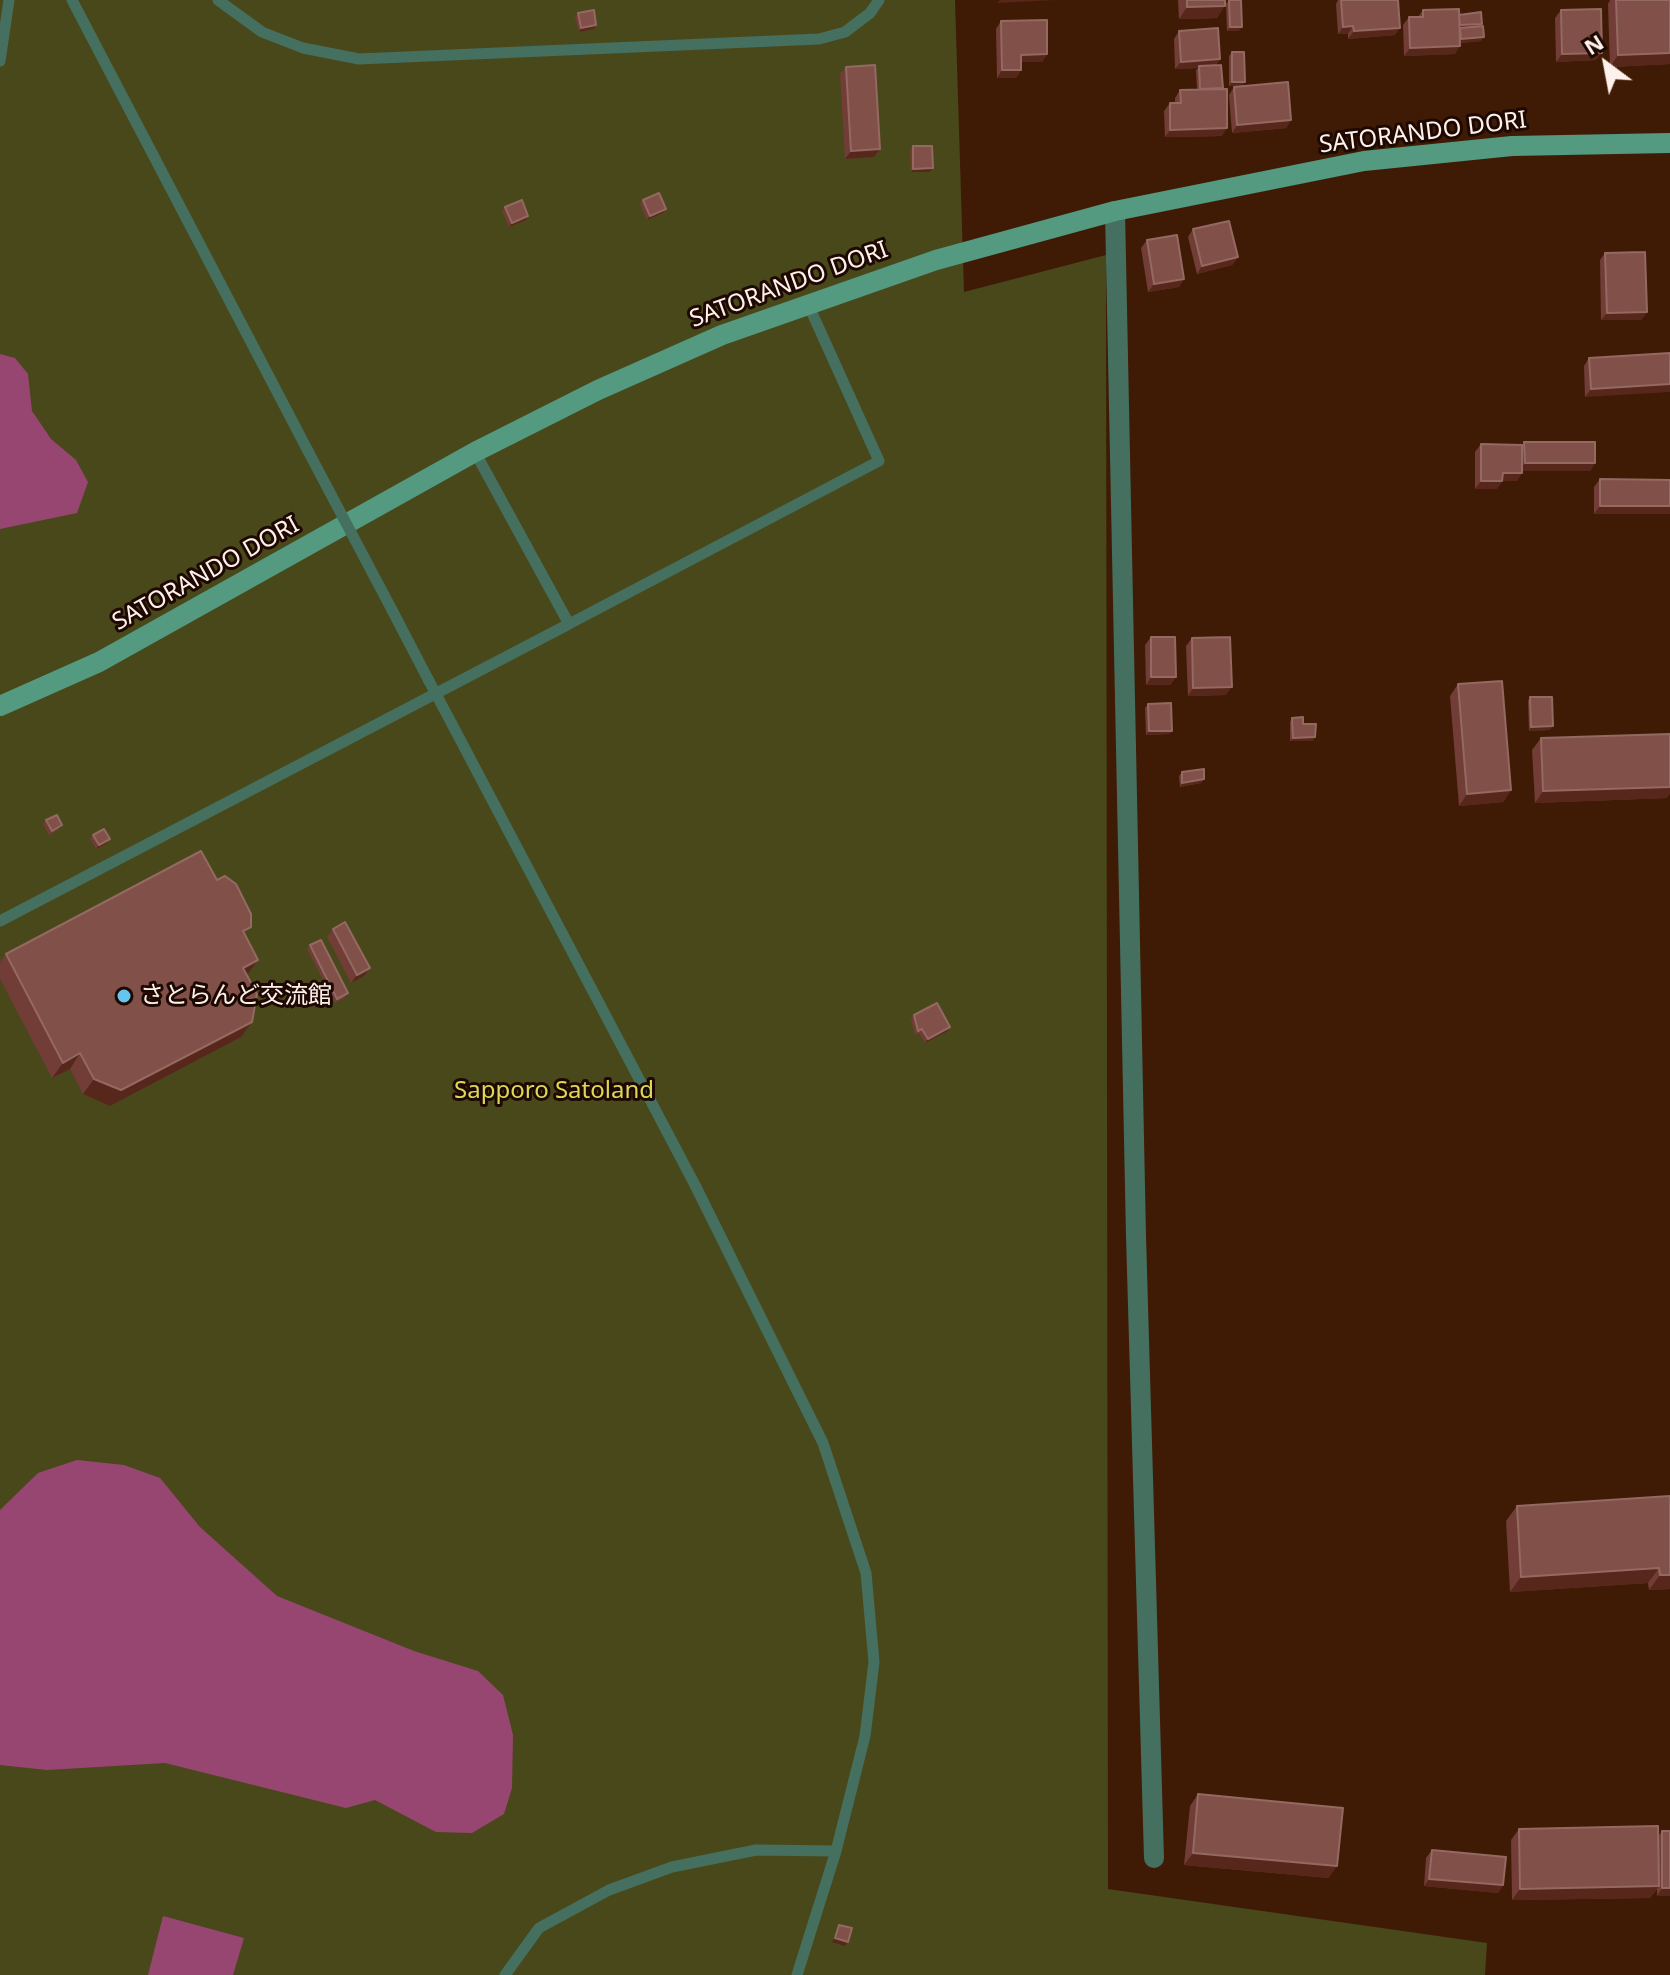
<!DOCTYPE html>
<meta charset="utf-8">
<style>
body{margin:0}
#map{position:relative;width:1670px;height:1975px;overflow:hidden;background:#3f1b05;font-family:"Noto Sans",sans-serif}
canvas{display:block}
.north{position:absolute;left:1566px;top:24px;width:80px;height:80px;-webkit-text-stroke:6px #1d0901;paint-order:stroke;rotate:328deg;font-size:22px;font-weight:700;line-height:32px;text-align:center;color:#fef1eb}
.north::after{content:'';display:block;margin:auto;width:28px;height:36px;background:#fef1eb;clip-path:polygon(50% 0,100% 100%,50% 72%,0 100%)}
</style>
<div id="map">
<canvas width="1670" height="1975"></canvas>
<div class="north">N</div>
</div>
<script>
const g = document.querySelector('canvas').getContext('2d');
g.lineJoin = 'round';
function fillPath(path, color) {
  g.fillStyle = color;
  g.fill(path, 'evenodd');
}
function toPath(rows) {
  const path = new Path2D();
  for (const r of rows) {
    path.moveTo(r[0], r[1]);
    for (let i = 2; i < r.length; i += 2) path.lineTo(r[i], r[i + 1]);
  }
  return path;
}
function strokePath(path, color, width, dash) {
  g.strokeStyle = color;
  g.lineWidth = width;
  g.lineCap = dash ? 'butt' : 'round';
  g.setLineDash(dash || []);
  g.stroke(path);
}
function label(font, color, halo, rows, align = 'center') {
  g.font = font + ' "Noto Sans","Noto Sans JP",sans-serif';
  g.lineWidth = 6;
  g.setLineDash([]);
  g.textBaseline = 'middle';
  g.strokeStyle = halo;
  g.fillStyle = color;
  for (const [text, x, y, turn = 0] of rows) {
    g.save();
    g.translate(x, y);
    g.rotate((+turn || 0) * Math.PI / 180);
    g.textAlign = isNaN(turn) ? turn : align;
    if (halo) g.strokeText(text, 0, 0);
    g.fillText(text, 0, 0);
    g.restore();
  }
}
fillPath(toPath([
 [0,0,955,0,964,292,1106,255,1108,1889,1487,1943,1485,1975,0,1975]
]), '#49481a');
fillPath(toPath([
 [0,354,15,358,28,374,32,411,51,439,76,460,88,482,77,513,0,529],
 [77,1460,124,1465,160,1478,200,1527,277,1596,414,1651,478,1671,503,1695,513,1735,512,1788,504,1814,472,1833,436,1832,375,1800,346,1808,165,1763,47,1770,0,1765,0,1510,38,1473],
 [163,1916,244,1938,233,1975,148,1975]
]), '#974672');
strokePath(toPath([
 [72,0,308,451],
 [218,0,262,32,303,48,359,59,819,39,845,32,870,13,879,0],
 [0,61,9,0],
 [392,610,429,681],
 [569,624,879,461,808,304],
 [453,726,695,1185,823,1443,866,1573,874,1662,865,1736,836,1851,797,1975],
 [0,921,569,624,475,452],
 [505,1975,539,1928,609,1890,672,1867,756,1850,836,1851]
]), '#457060', 11);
strokePath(toPath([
 [1115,211,1136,1236,1154,1858]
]), '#457060', 20);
strokePath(toPath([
 [0,706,99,662,475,452,598,390,722,335,936,260,1115,211,1364,161,1512,146,1670,143]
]), '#539a81', 20);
strokePath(toPath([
 [308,451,392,610],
 [429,681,453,726]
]), '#457060', 11);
fillPath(toPath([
 [1178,0,1225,0,1217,18,1179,19],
 [1229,0,1239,31,1227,31,1226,4],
 [1338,0,1398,0,1395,35,1348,39,1348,34,1338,34,1336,4],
 [1610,0,1670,0,1670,64,1610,67,1608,4],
 [1423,10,1459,15,1480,26,1481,41,1460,43,1455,54,1404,56,1403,25,1409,17,1418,17],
 [1561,10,1596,60,1556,62,1555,18],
 [578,13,596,25,594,29,579,32,575,17],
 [1001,21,1047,54,1042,62,1021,62,1021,70,1016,78,997,78,996,29],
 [1179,31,1220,59,1216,65,1222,89,1222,136,1165,137,1164,111,1170,103,1175,103,1175,98,1180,90,1197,90,1196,70,1198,68,1175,69,1174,39],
 [1232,52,1245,82,1242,86,1229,86,1229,56],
 [846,67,880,149,874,157,845,159,840,74],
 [1234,87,1291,120,1286,128,1232,133,1229,95],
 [913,146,930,172,911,172,910,150],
 [643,200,663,213,647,220,640,204],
 [505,207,526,220,509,227,502,211],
 [1193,229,1238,257,1232,265,1197,274,1188,237],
 [1147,240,1184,279,1179,287,1148,292,1141,248],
 [1605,253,1647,312,1641,320,1601,320,1600,260],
 [1670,353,1585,397,1584,366,1589,358],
 [1524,442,1595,463,1590,471,1522,471,1517,481,1502,481,1497,489,1475,489,1475,452,1481,444,1522,445],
 [1600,479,1670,480,1594,514,1594,487],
 [1151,637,1176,677,1170,685,1146,685,1145,645],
 [1192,638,1226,695,1188,696,1186,646],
 [1458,684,1511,790,1503,802,1459,806,1450,696],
 [1530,697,1550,730,1529,731,1528,701],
 [1148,704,1172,731,1169,734,1146,735,1145,708],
 [1292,718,1303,724,1313,741,1290,741,1290,722],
 [1541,738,1667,798,1535,803,1532,750],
 [1182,772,1204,779,1201,783,1180,787,1179,776],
 [46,820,59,829,49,835,43,824],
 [93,835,107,843,96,849,90,838],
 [333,929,370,968,364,976,351,983,327,937],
 [245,936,247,975,252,1022,241,1037,110,1106,83,1094,70,1069,52,1078,0,979,0,962,6,954],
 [310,945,346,997,335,1003,307,949],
 [914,1015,948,1031,925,1043,919,1033,915,1035,911,1019],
 [1670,1496,1670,1589,1649,1590,1648,1583,1510,1592,1506,1521,1517,1506],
 [1198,1794,1329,1878,1184,1865,1190,1806],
 [1519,1829,1658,1837,1662,1831,1670,1896,1657,1896,1657,1889,1650,1898,1512,1900,1511,1840],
 [1432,1850,1503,1885,1498,1893,1424,1886,1426,1858]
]), '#713d36');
fillPath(toPath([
 [1000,0,1055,0,997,3],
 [1225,6,1217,18,1179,19,1187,7],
 [1482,24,1479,28,1457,29,1460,25],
 [596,25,594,29,579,32,581,28],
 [1353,26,1348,34,1338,34,1343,27],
 [1230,27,1242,27,1239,31,1227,31],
 [1400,28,1395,35,1348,39,1354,31],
 [1484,37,1481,41,1459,43,1461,39],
 [1460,46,1455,54,1404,56,1410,48],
 [1602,53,1596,60,1556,62,1562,54],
 [1670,53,1670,64,1610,67,1618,55],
 [1047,54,1042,62,1016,62,1021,55],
 [1220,59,1214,67,1199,66,1198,68,1175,69,1181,62],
 [1002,70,1021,70,1016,78,997,78],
 [1232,82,1245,82,1242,86,1229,86],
 [1291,120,1286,128,1232,133,1237,125],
 [1227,128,1222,136,1165,137,1170,130],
 [880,149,874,157,845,159,851,151],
 [933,168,930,172,911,172,913,169],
 [666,209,663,213,647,220,650,216],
 [528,216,526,220,509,227,512,223],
 [1238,257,1232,265,1197,274,1202,266],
 [1184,279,1179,287,1148,292,1154,284],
 [1647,312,1641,320,1601,320,1607,313],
 [1670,384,1670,392,1585,397,1591,389],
 [1525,463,1595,463,1590,471,1519,471],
 [1503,473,1522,473,1517,481,1502,481,1497,489,1475,489,1481,481],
 [1600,506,1670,506,1670,514,1594,514],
 [1151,677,1176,677,1170,685,1146,685],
 [1232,687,1226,695,1188,696,1193,688],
 [1553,726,1550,730,1529,731,1531,727],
 [1149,731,1172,731,1169,734,1146,735],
 [1315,737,1313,741,1290,741,1293,738],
 [1204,779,1201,783,1180,787,1182,783],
 [1670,787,1670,794,1667,798,1535,803,1543,791],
 [1511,790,1503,802,1459,806,1467,794],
 [110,839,107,843,96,849,99,845],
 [258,960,247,975,243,968],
 [370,968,364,976,351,983,357,975],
 [252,1022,241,1037,110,1106,83,1094,94,1079],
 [950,1027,948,1031,925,1043,928,1039],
 [80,1053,70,1069,52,1078,63,1063],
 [1659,1568,1648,1583,1510,1592,1521,1577],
 [1660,1575,1670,1575,1670,1589,1649,1590],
 [1193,1853,1337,1866,1329,1878,1184,1865],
 [1429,1879,1503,1885,1498,1893,1424,1886],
 [1659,1886,1650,1898,1512,1900,1520,1889],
 [1662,1888,1670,1888,1670,1896,1657,1896],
 [835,1938,848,1942,845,1946,832,1942]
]), '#56271a');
const building = toPath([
 [1187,0,1225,0,1225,6,1187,7,1187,0],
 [1229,0,1241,0,1242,27,1230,27,1229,0],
 [1341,0,1398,0,1400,28,1354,31,1353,26,1343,27,1341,0],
 [1616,0,1670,0,1670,53,1618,55,1616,0],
 [1459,9,1460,46,1410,48,1409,17,1423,17,1423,10,1459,9],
 [1601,9,1602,53,1562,54,1561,10,1601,9],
 [594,10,596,25,581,28,578,13,594,10],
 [1481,12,1482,24,1460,25,1459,15,1481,12],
 [1047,20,1047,54,1021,55,1021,70,1002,70,1001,21,1047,20],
 [1483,26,1484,37,1461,39,1460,28,1483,26],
 [1218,28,1220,59,1181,62,1179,31,1218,28],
 [1232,52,1244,52,1245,82,1232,82,1232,52],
 [875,65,880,149,851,151,846,67,875,65],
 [1221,65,1223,88,1200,89,1199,66,1221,65],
 [1288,82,1291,120,1237,125,1234,87,1288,82],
 [1227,89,1227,128,1170,130,1170,103,1181,103,1180,90,1227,89],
 [913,146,932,146,933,168,913,169,913,146],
 [659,193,666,209,650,216,643,200,659,193],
 [522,200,528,216,512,223,505,207,522,200],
 [1229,221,1238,257,1202,266,1193,229,1229,221],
 [1177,235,1184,279,1154,284,1147,240,1177,235],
 [1645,252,1647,312,1607,313,1605,253,1645,252],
 [1670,353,1670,384,1591,389,1589,358,1670,353],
 [1524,442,1595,442,1595,463,1525,463,1524,442],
 [1481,444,1522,445,1522,473,1503,473,1502,481,1481,481,1481,444],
 [1600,479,1670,480,1670,506,1600,506,1600,479],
 [1151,637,1175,637,1176,677,1151,677,1151,637],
 [1230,637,1232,687,1193,688,1192,638,1230,637],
 [1502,681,1511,790,1467,794,1458,684,1502,681],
 [1530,697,1552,697,1553,726,1531,727,1530,697],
 [1171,703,1172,731,1149,731,1148,704,1171,703],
 [1303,717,1303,724,1316,724,1315,737,1293,738,1292,718,1303,717],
 [1670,734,1670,787,1543,791,1541,738,1670,734],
 [1204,769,1204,779,1182,783,1182,772,1204,769],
 [57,815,62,825,52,831,46,820,57,815],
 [104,829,110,839,99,845,93,835,104,829],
 [201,851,217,880,225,876,236,884,251,914,251,927,243,931,258,960,243,968,257,994,252,1022,121,1090,94,1079,80,1053,63,1063,6,954,201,851],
 [345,922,370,968,357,975,333,929,345,922],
 [321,940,348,993,337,999,310,945,321,940],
 [937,1003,950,1027,928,1039,922,1029,918,1031,914,1015,937,1003],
 [1670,1496,1670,1575,1660,1575,1659,1568,1521,1577,1517,1506,1670,1496],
 [1198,1794,1343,1808,1337,1866,1193,1853,1198,1794],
 [1658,1826,1659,1886,1520,1889,1519,1829,1658,1826],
 [1662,1831,1670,1831,1670,1888,1662,1888,1662,1831],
 [1432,1850,1506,1857,1503,1885,1429,1879,1432,1850],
 [839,1925,852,1928,848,1942,835,1938,839,1925]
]);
fillPath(building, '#805049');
strokePath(building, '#946962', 2);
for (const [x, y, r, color] of [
 [124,996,8,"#65c5ee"]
]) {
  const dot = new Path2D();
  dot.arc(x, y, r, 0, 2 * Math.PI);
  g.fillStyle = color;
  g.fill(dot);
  strokePath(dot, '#1d0901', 3);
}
label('24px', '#fef1eb', '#1d0901', [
 ["SATORANDO DORI",1423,133,-7],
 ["SATORANDO DORI",789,285,-20],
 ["SATORANDO DORI",206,574,-29]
]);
label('24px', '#fef1eb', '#1d0901', [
 ["さとらんど交流館",140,996]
], 'left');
label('24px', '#dbda58', '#1d0901', [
 ["Sapporo Satoland",554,1091]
]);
</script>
